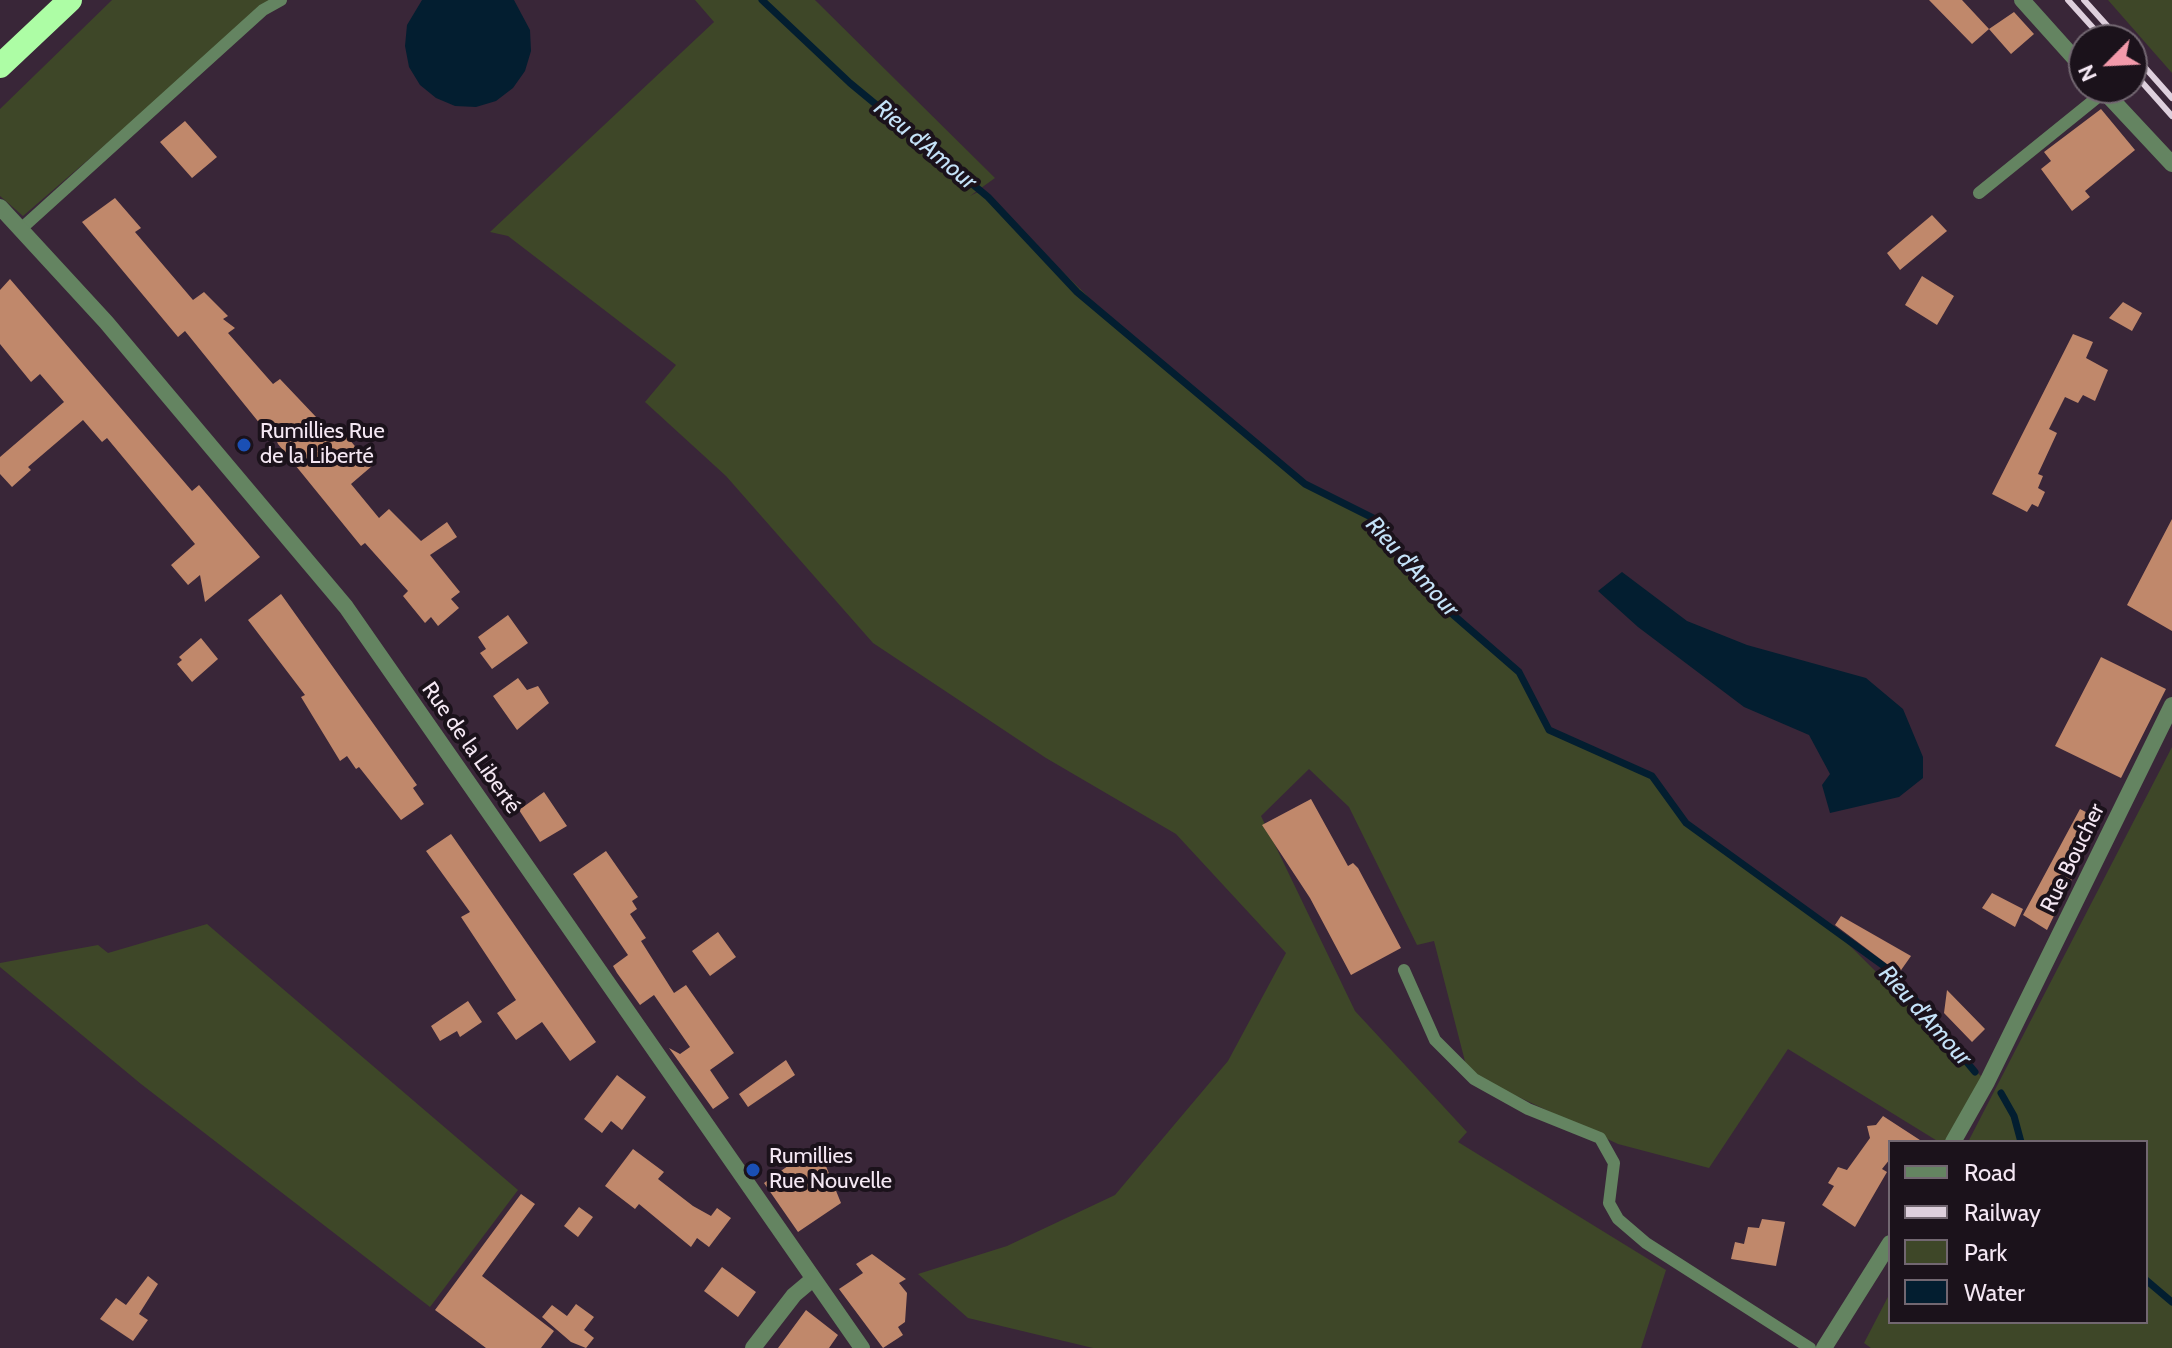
<!DOCTYPE html>
<meta charset="utf-8">
<style>
body{margin:0}
#map{position:relative;width:2172px;height:1348px;overflow:hidden;background:#392638;font-family:Cabin,sans-serif}
canvas{display:block}
.legend{position:absolute;left:1888px;top:1140px;width:260px;height:184px;box-sizing:border-box;background:#1b121b;border:2px solid #726771;margin:0;padding:10px 14px;list-style:none;font-size:24px;color:#f4e7f3}
.legend li{display:flex;align-items:center;gap:16px;height:40px}
.legend b{width:40px;border:2px solid #726771}
.north{position:absolute;left:2068px;top:24px;width:80px;height:80px;box-sizing:border-box;background:#1b121b;border:2px solid #726771;border-radius:50%;rotate:246deg;font-size:22px;font-weight:700;line-height:32px;text-align:center;color:#f4e7f3}
.north::after{content:'';display:block;margin:auto;width:28px;height:36px;background:#f39aab;clip-path:polygon(50% 0,100% 100%,50% 72%,0 100%)}
</style>
<div id="map">
<canvas width="2172" height="1348"></canvas>
<ul class="legend">
<li><b style="height:10px;background:#648461"></b>Road</li>
<li><b style="height:10px;background:#ded0dd"></b>Railway</li>
<li><b style="height:22px;background:#3e4728"></b>Park</li>
<li><b style="height:22px;background:#031e30"></b>Water</li>
</ul>
<div class="north">N</div>
</div>
<script>
const g = document.querySelector('canvas').getContext('2d');
g.lineJoin = 'round';
function fillPath(path, color) {
  g.fillStyle = color;
  g.fill(path, 'evenodd');
}
function toPath(rows) {
  const path = new Path2D();
  for (const r of rows) {
    path.moveTo(r[0], r[1]);
    for (let i = 2; i < r.length; i += 2) path.lineTo(r[i], r[i + 1]);
  }
  return path;
}
function strokePath(path, color, width, dash) {
  g.strokeStyle = color;
  g.lineWidth = width;
  g.lineCap = dash ? 'butt' : 'round';
  g.setLineDash(dash || []);
  g.stroke(path);
}
function label(font, color, halo, rows, align = 'center') {
  g.font = font + ' Cabin,sans-serif';
  g.lineWidth = 8;
  g.setLineDash([]);
  g.textBaseline = 'middle';
  g.strokeStyle = halo;
  g.fillStyle = color;
  for (const [text, x, y, turn = 0] of rows) {
    g.save();
    g.translate(x, y);
    g.rotate((+turn || 0) * Math.PI / 180);
    g.textAlign = isNaN(turn) ? turn : align;
    if (halo) g.strokeText(text, 0, 0);
    g.fillText(text, 0, 0);
    g.restore();
  }
}
fillPath(toPath([
 [112,0,273,0,23,216,0,196,0,109],
 [695,0,815,0,995,178,970,196,980,191,1115,323,1305,484,1373,518,1441,604,1519,672,1549,730,1652,776,1686,823,1837,933,1987,1082,1946,1142,1939,1142,1788,1049,1709,1168,1618,1144,1468,1073,1434,941,1417,945,1349,807,1309,769,1261,816,1355,1011,1467,1132,1458,1142,1666,1270,1641,1348,1093,1348,968,1318,918,1274,1007,1246,1115,1195,1228,1061,1286,953,1176,834,1046,758,873,643,726,476,645,402,676,365,508,236,490,232,714,22],
 [2108,0,2172,0,2172,73],
 [2172,747,2172,1348,1871,1348,1864,1343,1890,1293,1890,1322,2146,1322,2146,1142,1968,1142],
 [207,924,518,1190,430,1307,141,1084,0,967,0,963,98,945,108,953]
]), '#3e4728');
fillPath(toPath([
 [422,0,514,0,530,30,531,51,525,71,513,88,496,101,476,107,455,106,436,98,420,85,409,67,405,46,407,25],
 [1622,572,1687,621,1747,645,1866,678,1903,709,1923,757,1923,778,1899,797,1830,813,1822,785,1830,774,1809,735,1744,707,1638,627,1598,591]
]), '#031e30');
strokePath(toPath([
 [762,0,850,83,988,197,1077,292,1305,484,1373,518,1435,599,1519,672,1549,730,1652,776,1686,823,1892,972,1975,1072],
 [2001,1093,2014,1116,2021,1142],
 [2146,1280,2172,1302]
]), '#031e30', 7);
fillPath(toPath([
 [1929,0,1962,0,1989,29,1972,44],
 [2014,12,2034,34,2011,54,1989,29],
 [2101,109,2135,150,2085,191,2090,197,2072,211,2041,169,2051,161,2044,152],
 [185,121,217,157,192,178,160,142],
 [115,198,141,228,135,232,193,300,204,292,228,316,223,319,235,328,228,333,273,384,280,379,335,437,342,431,372,466,351,484,379,518,389,509,421,541,447,522,457,537,430,555,460,592,451,599,459,608,438,626,431,617,425,623,403,596,408,591,365,543,361,546,278,444,270,426,265,430,185,331,178,337,82,222],
 [1932,215,1947,231,1900,270,1887,253],
 [1922,276,1954,296,1937,325,1905,305],
 [10,279,192,491,199,485,260,557,205,602,200,575,188,585,171,565,195,544,107,438,102,442,83,420,28,467,31,470,12,487,0,474,0,457,64,402,40,374,31,382,0,344,0,290],
 [2123,302,2142,313,2132,331,2109,318],
 [2073,334,2093,342,2086,358,2108,370,2095,401,2083,395,2078,403,2065,397,2049,429,2057,433,2038,474,2043,476,2038,488,2045,492,2038,507,2032,504,2027,512,1992,494],
 [2172,519,2172,631,2127,605],
 [281,594,417,785,413,788,424,804,401,820,359,767,356,769,347,756,340,761,301,697,305,695,248,620],
 [508,615,528,643,492,669,480,653,486,649,478,637],
 [201,638,218,659,192,682,177,664,182,660,179,657],
 [2101,657,2166,689,2121,778,2055,746],
 [518,678,527,690,538,686,549,703,517,730,493,696],
 [544,792,567,826,540,842,519,810],
 [1311,799,1348,866,1353,863,1358,868,1401,948,1351,975,1310,898,1262,825],
 [2080,809,2101,820,2047,930,2023,915],
 [451,834,596,1042,570,1061,542,1022,516,1040,497,1013,516,1000,461,917,470,912,426,851],
 [606,851,638,897,632,901,637,909,630,914,646,938,641,941,674,993,686,985,734,1053,710,1070,729,1098,713,1109,669,1048,680,1054,690,1047,654,995,640,1005,617,973,613,966,628,955,573,874],
 [1992,893,2023,909,2015,927,1982,908],
 [1841,916,1911,956,1899,973,1835,925],
 [718,932,736,957,710,976,692,951],
 [1947,990,1985,1029,1972,1042,1944,1013],
 [468,1001,482,1022,460,1037,457,1031,440,1041,431,1026],
 [786,1060,795,1075,748,1107,739,1094],
 [617,1075,646,1097,622,1130,611,1121,602,1133,584,1119],
 [1883,1116,1923,1142,1890,1142,1890,1159,1882,1169,1887,1172,1855,1227,1822,1205,1834,1186,1828,1183,1838,1167,1847,1170,1870,1138,1867,1126,1876,1125],
 [813,1148,816,1151,819,1149,841,1203,798,1232,764,1183],
 [633,1149,664,1172,658,1179,693,1206,711,1216,717,1208,731,1218,709,1247,697,1238,691,1247,639,1204,635,1209,605,1186],
 [521,1194,535,1204,482,1276,554,1331,541,1348,486,1348,435,1310],
 [579,1207,593,1217,578,1237,564,1226],
 [1762,1219,1785,1222,1776,1266,1731,1259,1735,1242,1744,1244,1748,1227,1759,1228],
 [872,1254,906,1279,899,1283,907,1293,905,1322,898,1327,903,1335,883,1348,839,1289,863,1273,856,1264],
 [722,1267,756,1292,738,1317,704,1291],
 [148,1276,158,1284,139,1314,148,1320,133,1341,100,1319,116,1298,126,1305],
 [576,1304,594,1317,584,1330,594,1338,586,1348,571,1342,542,1317,552,1305,567,1316],
 [806,1310,838,1335,829,1348,778,1348]
]), '#c0886b');
strokePath(toPath([
 [1979,193,2104,92],
 [22,228,263,10,281,0],
 [1404,970,1435,1040,1474,1079,1528,1109,1600,1138,1614,1163,1609,1203,1618,1219,1646,1243,1810,1348]
]), '#648461', 12);
strokePath(toPath([
 [2022,0,2084,69],
 [2101,88,2172,164],
 [0,207,106,322,346,607,862,1348],
 [753,1348,794,1295,813,1279]
]), '#648461', 16);
strokePath(toPath([
 [1953,1142,1987,1082,2172,705],
 [1824,1348,1890,1243]
]), '#648461', 16);
strokePath(toPath([
 [0,66,70,0]
]), '#adfda5', 24);
strokePath(toPath([
 [2068,0,2104,40],
 [2084,0,2120,40],
 [2132,53,2172,98],
 [2132,71,2172,116]
]), '#ded0dd', 6);
for (const [x, y, r, color] of [
 [244,445,8,"#1a4fb4"],
 [753,1170,8,"#1a4fb4"]
]) {
  const dot = new Path2D();
  dot.arc(x, y, r, 0, 2 * Math.PI);
  g.fillStyle = color;
  g.fill(dot);
  strokePath(dot, '#1b121b', 3);
}
label('22px', '#f4e7f3', '#1b121b', [
 ["Rumillies Rue",260,432],
 ["de la Liberté",260,457],
 ["Rumillies",769,1157],
 ["Rue Nouvelle",769,1182]
], 'left');
label('22px', '#f4e7f3', '#1b121b', [
 ["Rue de la Liberté",471,748,55],
 ["Rue Boucher",2073,858,-64]
]);
label('italic 24px', '#c4e2f8', '#1b121b', [
 ["Rieu d'Amour",925,145,40],
 ["Rieu d'Amour",1412,567,48],
 ["Rieu d'Amour",1925,1016,48]
]);
</script>
